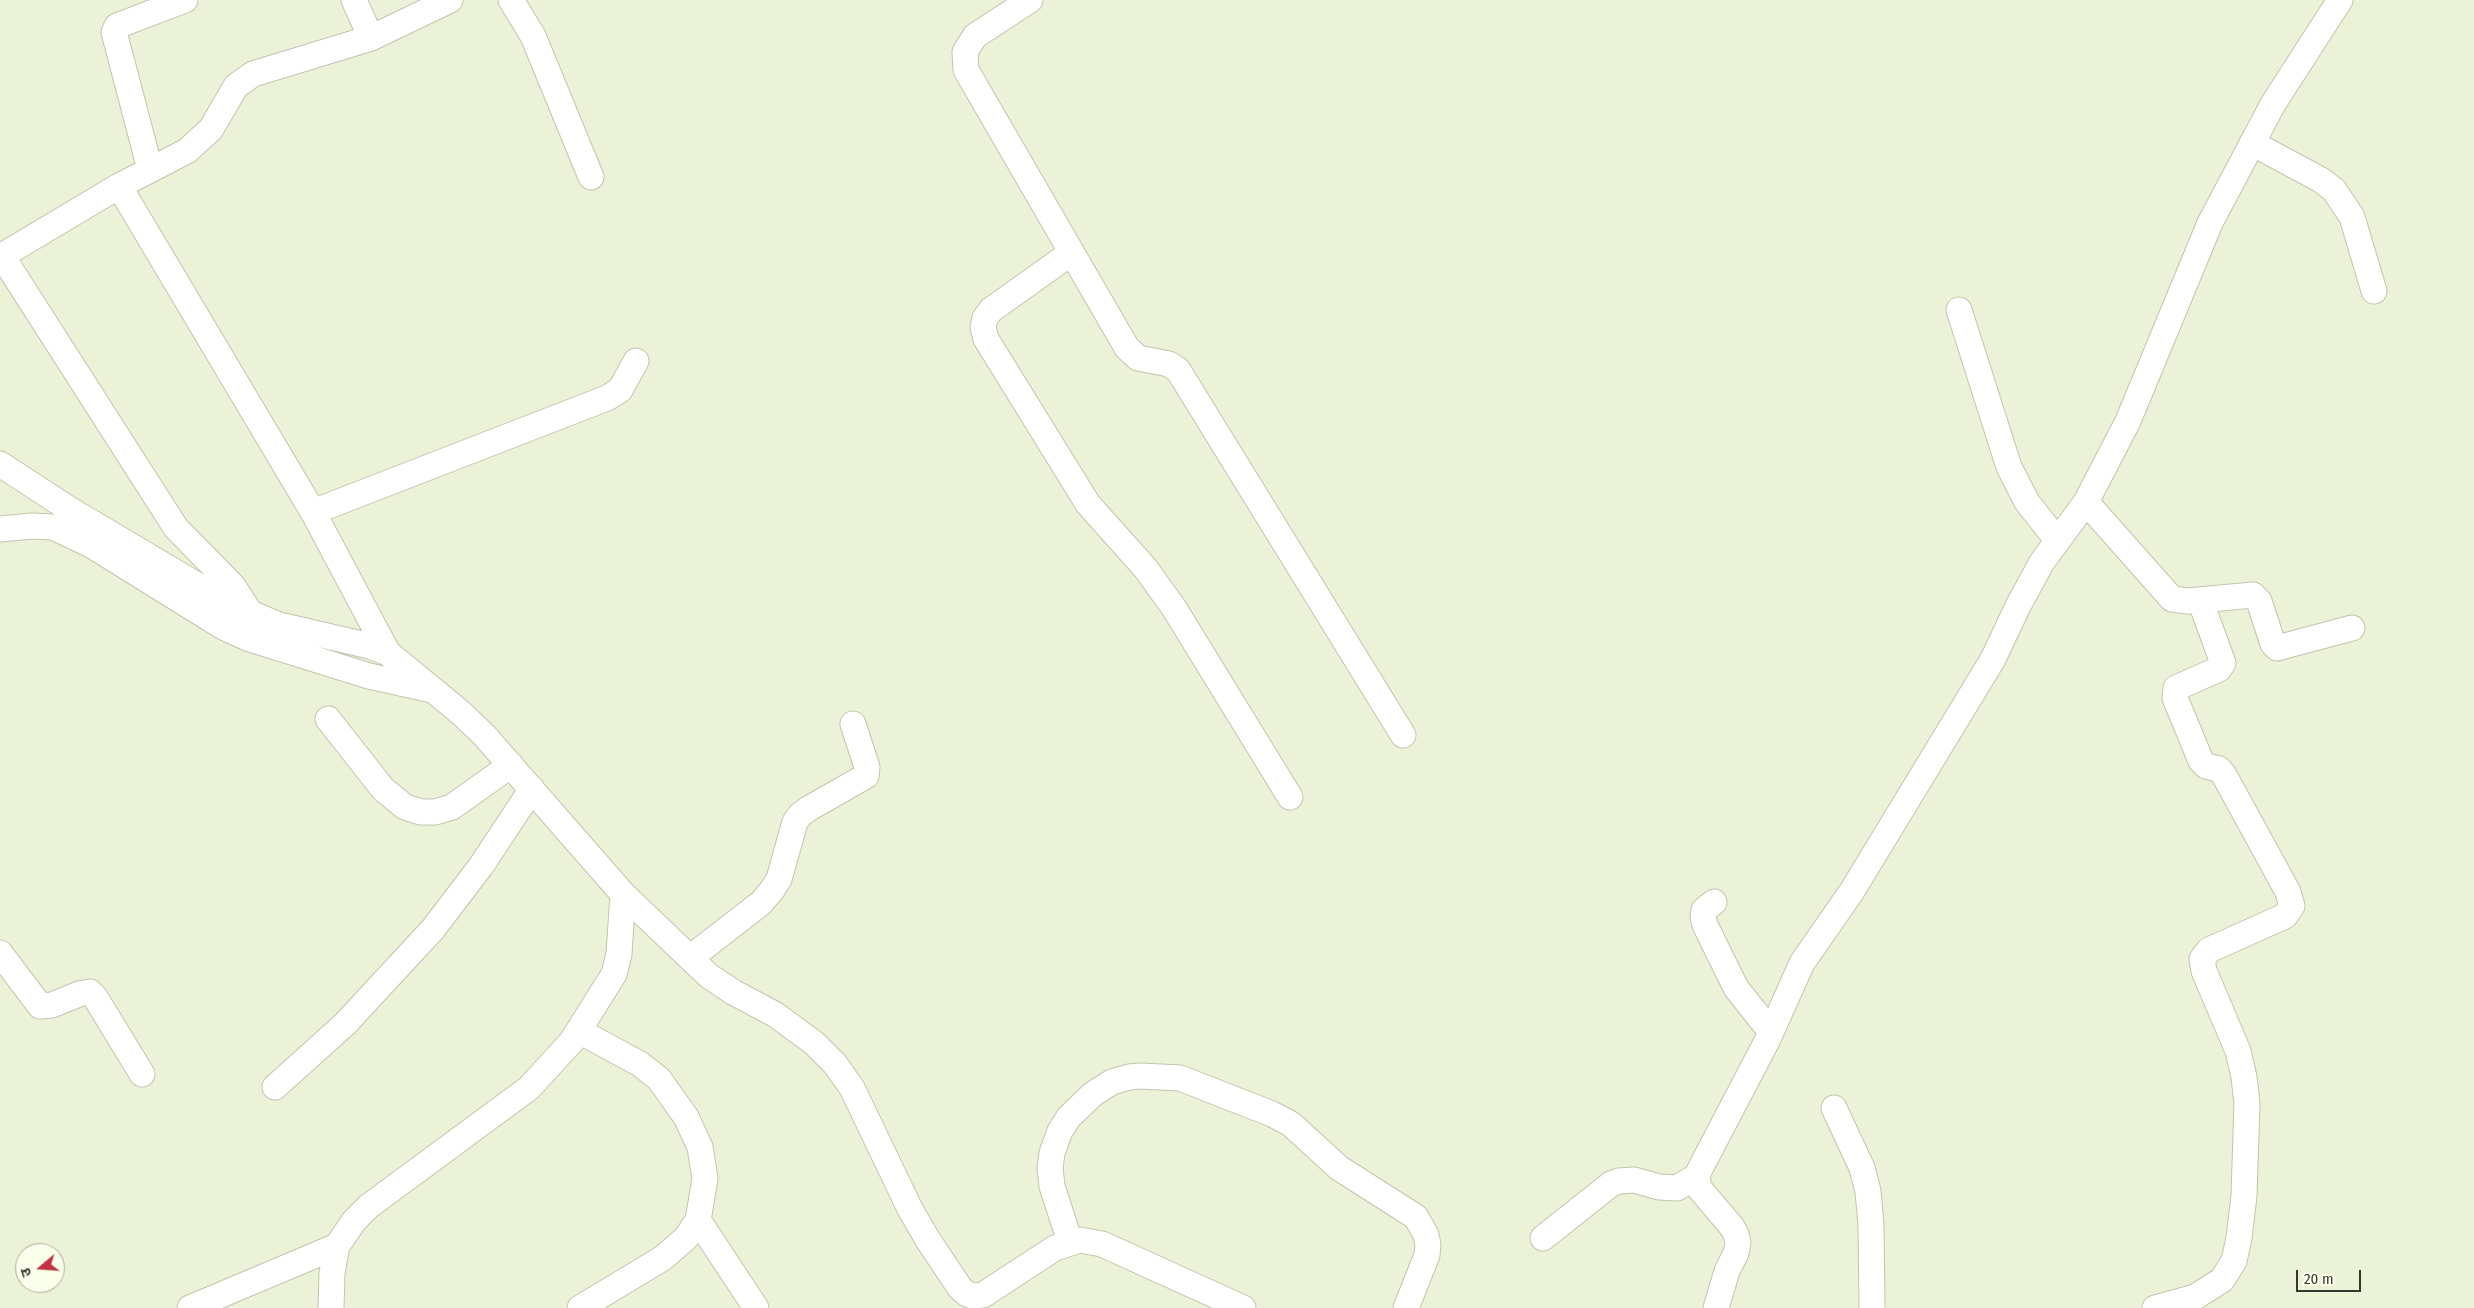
<!DOCTYPE html>
<meta charset="utf-8">
<style>
body{margin:0}
#map{position:relative;width:2474px;height:1308px;overflow:hidden;background:#ebf2d8;font-family:"Fira Sans Condensed","Noto Sans Devanagari",sans-serif}
canvas{display:block}
.north{position:absolute;left:15px;top:1243px;width:50px;height:50px;box-sizing:border-box;background:#f9ffea;border:1px solid #aaaf9e;border-radius:50%;rotate:252deg;font-size:14px;font-weight:700;line-height:20px;text-align:center;color:#34372d}
.north::after{content:'';display:block;margin:auto;width:18px;height:22px;background:#c23144;clip-path:polygon(50% 0,100% 100%,50% 72%,0 100%)}
.scale{position:absolute;left:2296px;top:1270px;width:65px;height:22px;box-sizing:border-box;border:2px solid #34372d;border-top:0;padding-left:6px;font-size:15px;line-height:18px;white-space:nowrap;color:#34372d;-webkit-text-stroke:4px #f9ffea;paint-order:stroke}
</style>
<div id="map">
<canvas width="2474" height="1308"></canvas>
<div class="north">उ</div>
<div class="scale">20 m</div>
</div>
<script>
const g = document.querySelector('canvas').getContext('2d');
g.lineJoin = 'round';
function toPath(rows) {
  const path = new Path2D();
  for (const r of rows) {
    path.moveTo(r[0], r[1]);
    for (let i = 2; i < r.length; i += 2) path.lineTo(r[i], r[i + 1]);
  }
  return path;
}
function strokePath(path, color, width, dash) {
  g.strokeStyle = color;
  g.lineWidth = width;
  g.lineCap = dash ? 'butt' : 'round';
  g.setLineDash(dash || []);
  g.stroke(path);
}
const minor = toPath([
 [354,0,371,38],
 [511,0,533,36,591,177],
 [1030,0,975,36,965,52,966,70,1127,348,1138,358,1169,364,1178,370,1403,735],
 [2252,143,2321,180,2334,190,2352,217,2374,291],
 [150,169,114,32,117,26,122,24,185,0],
 [119,186,313,512,388,653],
 [1071,253,991,310,985,318,983,327,986,339,1088,504,1146,569,1174,608,1290,797],
 [2,256,176,528,233,586,251,614],
 [0,257,119,186,187,151,211,129,236,86,253,74,371,38,450,0],
 [1959,310,2009,467,2027,502,2057,540],
 [0,464,69,509,229,604,279,625,370,646,388,653,461,713,484,735,623,894,690,958,709,976,733,992,776,1015,814,1043,835,1064,852,1088,910,1209,928,1240,960,1288,967,1294,972,1296,983,1295,1055,1248,1080,1240,1102,1244,1243,1308],
 [2086,502,2172,599,2188,601,2253,595,2259,601,2273,644,2277,648,2352,628],
 [313,512,607,398,620,390,636,361],
 [0,529,32,526,53,527,91,545,223,627,247,638,369,676,432,690],
 [328,719,383,789,405,807,421,812,435,812,452,807,511,765],
 [1714,902,1704,910,1703,917,1705,925,1736,988,1771,1032],
 [0,953,40,1006,52,1005,79,994,90,992,95,997,142,1074],
 [690,958,761,903,772,890,779,879,795,822,800,815,808,809,866,776,867,767,853,724],
 [579,1031,640,1064,659,1079,686,1117,700,1147,705,1179,698,1220,686,1238,663,1258,580,1308],
 [275,1087,345,1024,433,929,481,866,532,789],
 [1834,1108,1862,1168,1868,1191,1871,1225,1872,1308],
 [698,1220,756,1308],
 [1543,1238,1611,1184,1619,1181,1634,1180,1659,1187,1677,1188,1697,1176],
 [1070,1242,1052,1186,1050,1168,1052,1153,1060,1131,1069,1117,1093,1094,1112,1082,1129,1077,1141,1076,1180,1078,1272,1114,1291,1124,1339,1168,1416,1217,1426,1235,1428,1245,1427,1255,1406,1308],
 [190,1308,337,1246],
 [331,1308,332,1273,337,1246,354,1221,369,1206,529,1088,572,1041,614,974,619,954,623,894],
 [1716,1308,1727,1271,1736,1253,1738,1243,1736,1234,1732,1227,1699,1188,1697,1176,1700,1169,1768,1039,1802,963,1852,891,1993,659,2018,606,2042,562,2086,502,2128,421,2210,223,2273,104,2340,0],
 [2155,1308,2195,1297,2222,1280,2234,1261,2239,1238,2244,1196,2247,1103,2244,1077,2238,1051,2204,971,2202,959,2209,950,2285,916,2292,906,2288,892,2224,775,2219,769,2206,766,2201,761,2175,698,2176,688,2219,669,2223,663,2200,600]
]);
strokePath(minor, '#c0c6ae', 27);
strokePath(minor, '#fff', 25);
</script>
